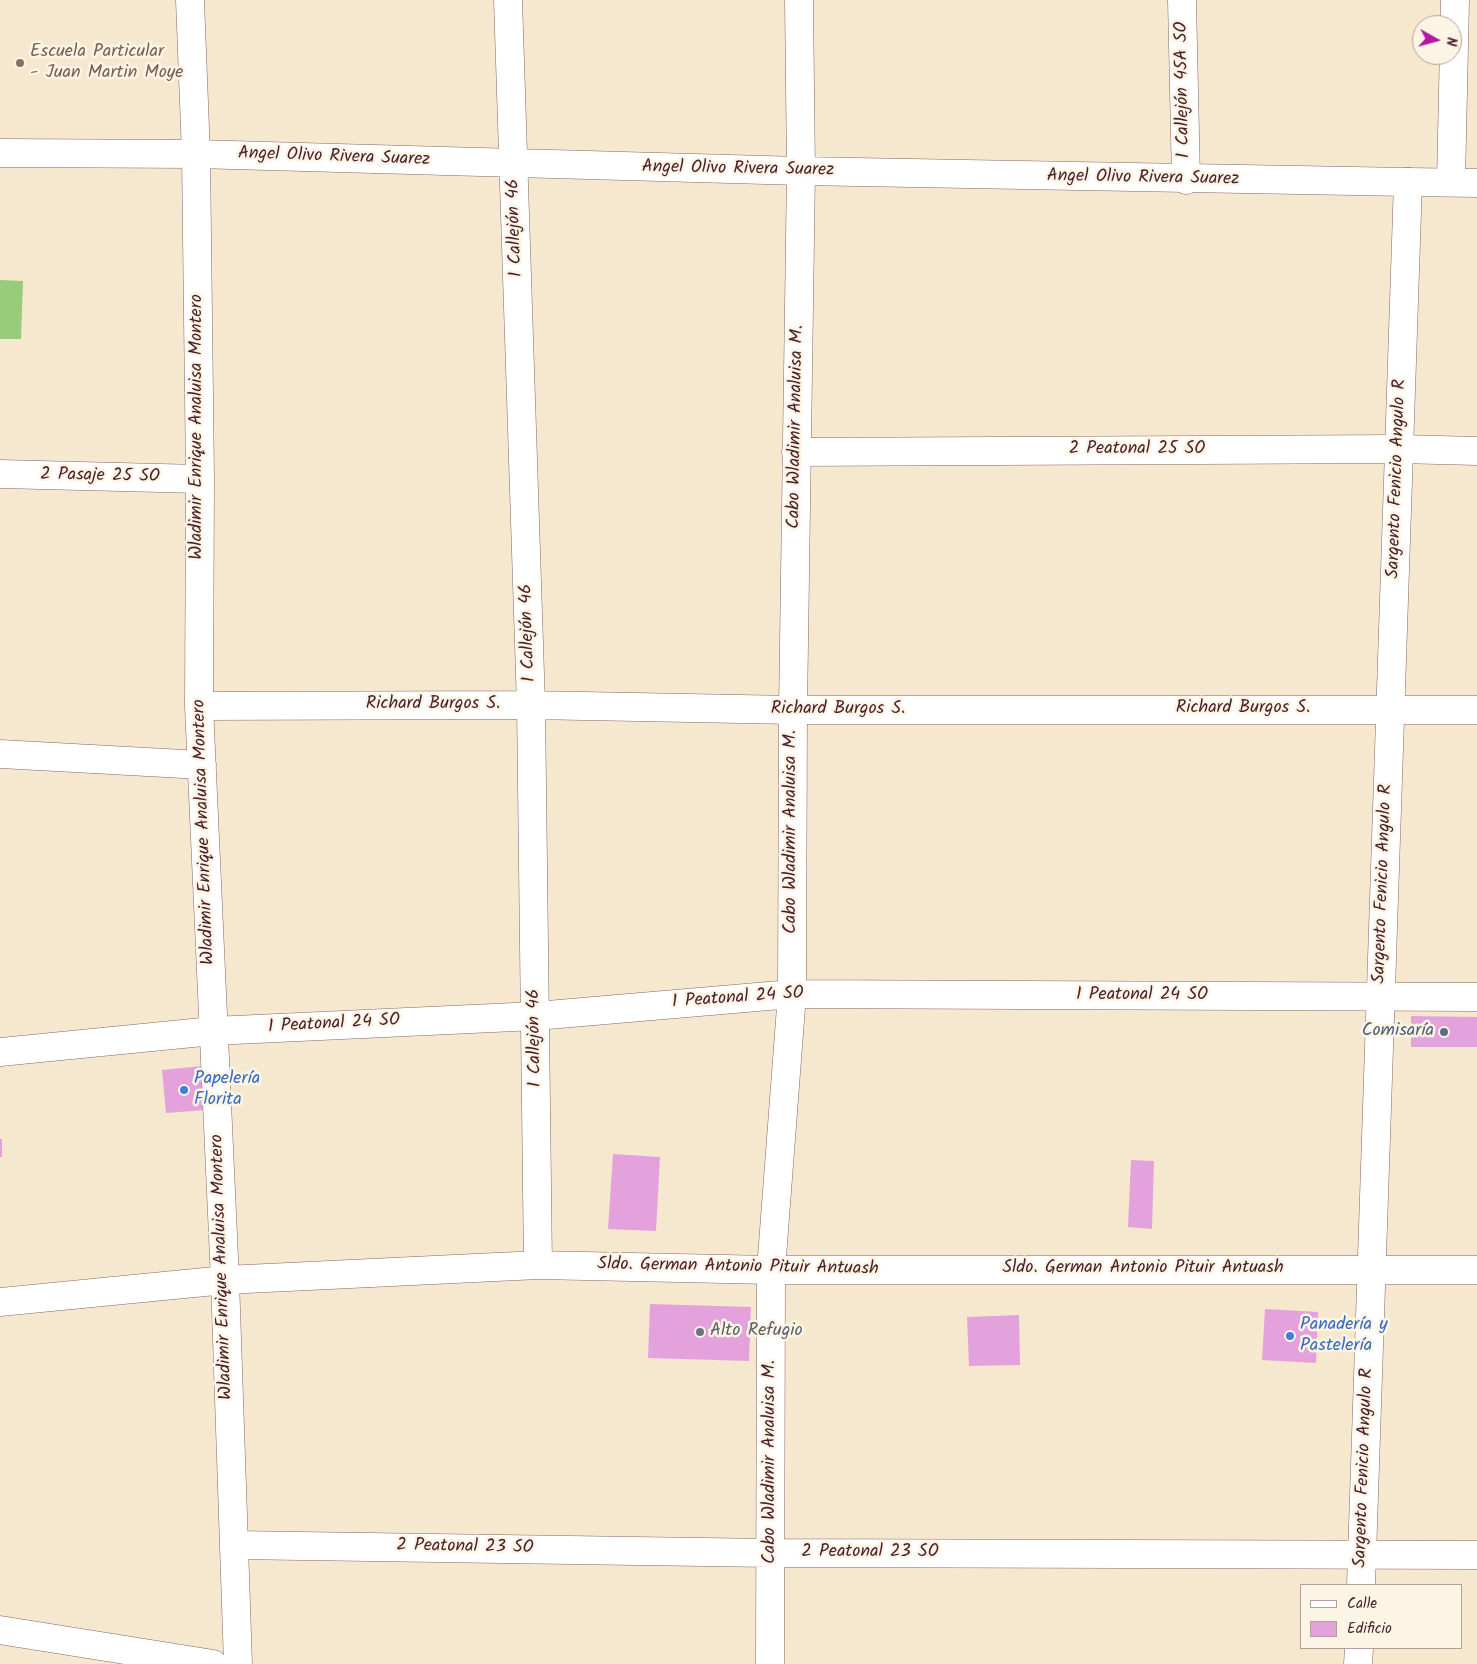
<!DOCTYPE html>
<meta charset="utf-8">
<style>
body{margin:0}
#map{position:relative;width:1477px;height:1664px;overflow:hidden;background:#f5e8cf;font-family:Kalam,sans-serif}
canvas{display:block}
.legend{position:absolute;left:1300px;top:1584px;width:162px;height:65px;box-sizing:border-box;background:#fcf5e5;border:1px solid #b59f9b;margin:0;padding:6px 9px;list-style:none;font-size:15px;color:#4a1f2b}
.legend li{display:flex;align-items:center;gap:10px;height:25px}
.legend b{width:25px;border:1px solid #b59f9b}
.north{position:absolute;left:1412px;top:15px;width:50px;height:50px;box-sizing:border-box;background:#fcf5e5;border:1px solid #b59f9b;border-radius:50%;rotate:97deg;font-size:14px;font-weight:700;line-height:20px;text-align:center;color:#4a1f2b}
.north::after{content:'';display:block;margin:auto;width:18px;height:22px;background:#b5179e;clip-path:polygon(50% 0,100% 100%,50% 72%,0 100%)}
</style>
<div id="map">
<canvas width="1477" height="1664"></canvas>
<ul class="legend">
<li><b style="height:6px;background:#fff"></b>Calle</li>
<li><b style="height:14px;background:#e4a2dd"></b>Edificio</li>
</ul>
<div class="north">N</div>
</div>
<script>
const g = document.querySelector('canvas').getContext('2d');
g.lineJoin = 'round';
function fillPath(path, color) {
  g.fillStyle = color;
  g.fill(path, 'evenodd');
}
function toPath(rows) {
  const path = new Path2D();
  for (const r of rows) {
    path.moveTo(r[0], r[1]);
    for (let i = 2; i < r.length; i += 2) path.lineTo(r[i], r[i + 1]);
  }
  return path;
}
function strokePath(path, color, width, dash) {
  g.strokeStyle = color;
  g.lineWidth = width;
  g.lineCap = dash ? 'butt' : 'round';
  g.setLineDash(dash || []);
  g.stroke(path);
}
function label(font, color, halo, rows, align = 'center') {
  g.font = font + ' Kalam,sans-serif';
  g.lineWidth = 5;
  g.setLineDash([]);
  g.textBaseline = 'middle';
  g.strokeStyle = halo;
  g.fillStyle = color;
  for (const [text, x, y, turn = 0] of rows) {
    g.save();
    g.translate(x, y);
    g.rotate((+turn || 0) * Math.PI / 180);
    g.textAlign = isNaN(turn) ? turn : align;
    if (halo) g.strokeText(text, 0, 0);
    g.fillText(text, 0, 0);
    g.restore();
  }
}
fillPath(toPath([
 [0,280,23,281,21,339,0,339]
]), '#99cb7c');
fillPath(toPath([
 [1411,1016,1477,1017,1477,1047,1411,1047],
 [203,1066,206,1110,166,1113,162,1070],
 [0,1139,2,1139,2,1157,0,1157],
 [613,1154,660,1157,656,1231,608,1229],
 [1131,1160,1154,1161,1152,1229,1128,1227],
 [650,1304,751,1307,749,1361,648,1358],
 [1265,1309,1318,1312,1316,1363,1262,1360],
 [1019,1315,1020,1365,969,1366,967,1317]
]), '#e4a2dd');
const street = toPath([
 [190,0,196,154,200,479,199,706,225,1280,238,1664],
 [508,0,531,705,538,1265],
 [1182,0,1186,180],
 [0,153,196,154,801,171,793,710,792,994,771,1270,770,1664],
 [1408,182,1477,183],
 [1451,182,1455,0],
 [796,452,1399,449,1477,451],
 [0,474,200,479],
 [199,706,531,705,793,710,1477,710],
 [0,754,202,765],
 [0,1052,213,1031,536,1016,792,994,1477,997],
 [0,1302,225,1280,538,1265,771,1270,1477,1270],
 [234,1545,770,1553,1477,1555],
 [0,1630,213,1664]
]);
const secondary = toPath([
 [799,0,801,171,1408,182,1361,1585],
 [1358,1664,1359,1648]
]);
strokePath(street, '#866564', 29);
strokePath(secondary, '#866564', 29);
strokePath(street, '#fff', 28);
strokePath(secondary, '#fff', 28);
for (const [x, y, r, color] of [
 [20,63,5,"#8d6e63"],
 [1444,1032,5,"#5c6f8a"],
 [184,1090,5,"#3f7fe0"],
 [700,1332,5,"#6b7280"],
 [1290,1336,5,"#3f7fe0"]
]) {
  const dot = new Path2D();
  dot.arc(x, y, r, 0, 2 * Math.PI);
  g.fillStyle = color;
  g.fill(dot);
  strokePath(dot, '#fcf5e5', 2);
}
label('18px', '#785e54', '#fcf5e5', [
 ["Escuela Particular",30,53],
 ["- Juan Martin Moye",30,74]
], 'left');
label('18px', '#4a1f2b', '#fcf5e5', [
 ["1 Callejón 45A SO",1184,90,-91],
 ["Angel Olivo Rivera Suarez",334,158,2],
 ["Angel Olivo Rivera Suarez",738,170,1],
 ["Angel Olivo Rivera Suarez",1143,179,1],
 ["1 Callejón 46",516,228,-92],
 ["Wladimir Enrique Analuisa Montero",198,427,-90],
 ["Cabo Wladimir Analuisa M.",797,427,-89],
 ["2 Peatonal 25 SO",1137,450],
 ["2 Pasaje 25 SO",100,477,1],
 ["Sargento Fenicio Angulo R",1398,479,-88],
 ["1 Callejón 46",529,633,-92],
 ["Richard Burgos S.",433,705],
 ["Richard Burgos S.",1243,709],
 ["Richard Burgos S.",838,710],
 ["Wladimir Enrique Analuisa Montero",205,832,-92],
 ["Cabo Wladimir Analuisa M.",792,832,-90],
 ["Sargento Fenicio Angulo R",1384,884,-88],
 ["1 Peatonal 24 SO",1142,996],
 ["1 Peatonal 24 SO",738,999,-4],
 ["1 Peatonal 24 SO",334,1025,-3],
 ["1 Callejón 46",536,1038,-91],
 ["Wladimir Enrique Analuisa Montero",223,1267,-92],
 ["Sldo. German Antonio Pituir Antuash",738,1268,1],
 ["Sldo. German Antonio Pituir Antuash",1143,1269],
 ["Cabo Wladimir Analuisa M.",771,1462,-90],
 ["Sargento Fenicio Angulo R",1365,1468,-88],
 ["2 Peatonal 23 SO",465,1548,1],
 ["2 Peatonal 23 SO",870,1553]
]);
label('18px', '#4e5e75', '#fcf5e5', [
 ["Comisaría",1434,1032]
], 'right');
label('18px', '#366cbe', '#fcf5e5', [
 ["Papelería",194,1080],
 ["Florita",194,1101],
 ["Panadería y",1300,1326],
 ["Pastelería",1300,1347]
], 'left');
label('18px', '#5b616d', '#fcf5e5', [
 ["Alto Refugio",710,1332]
], 'left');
</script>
